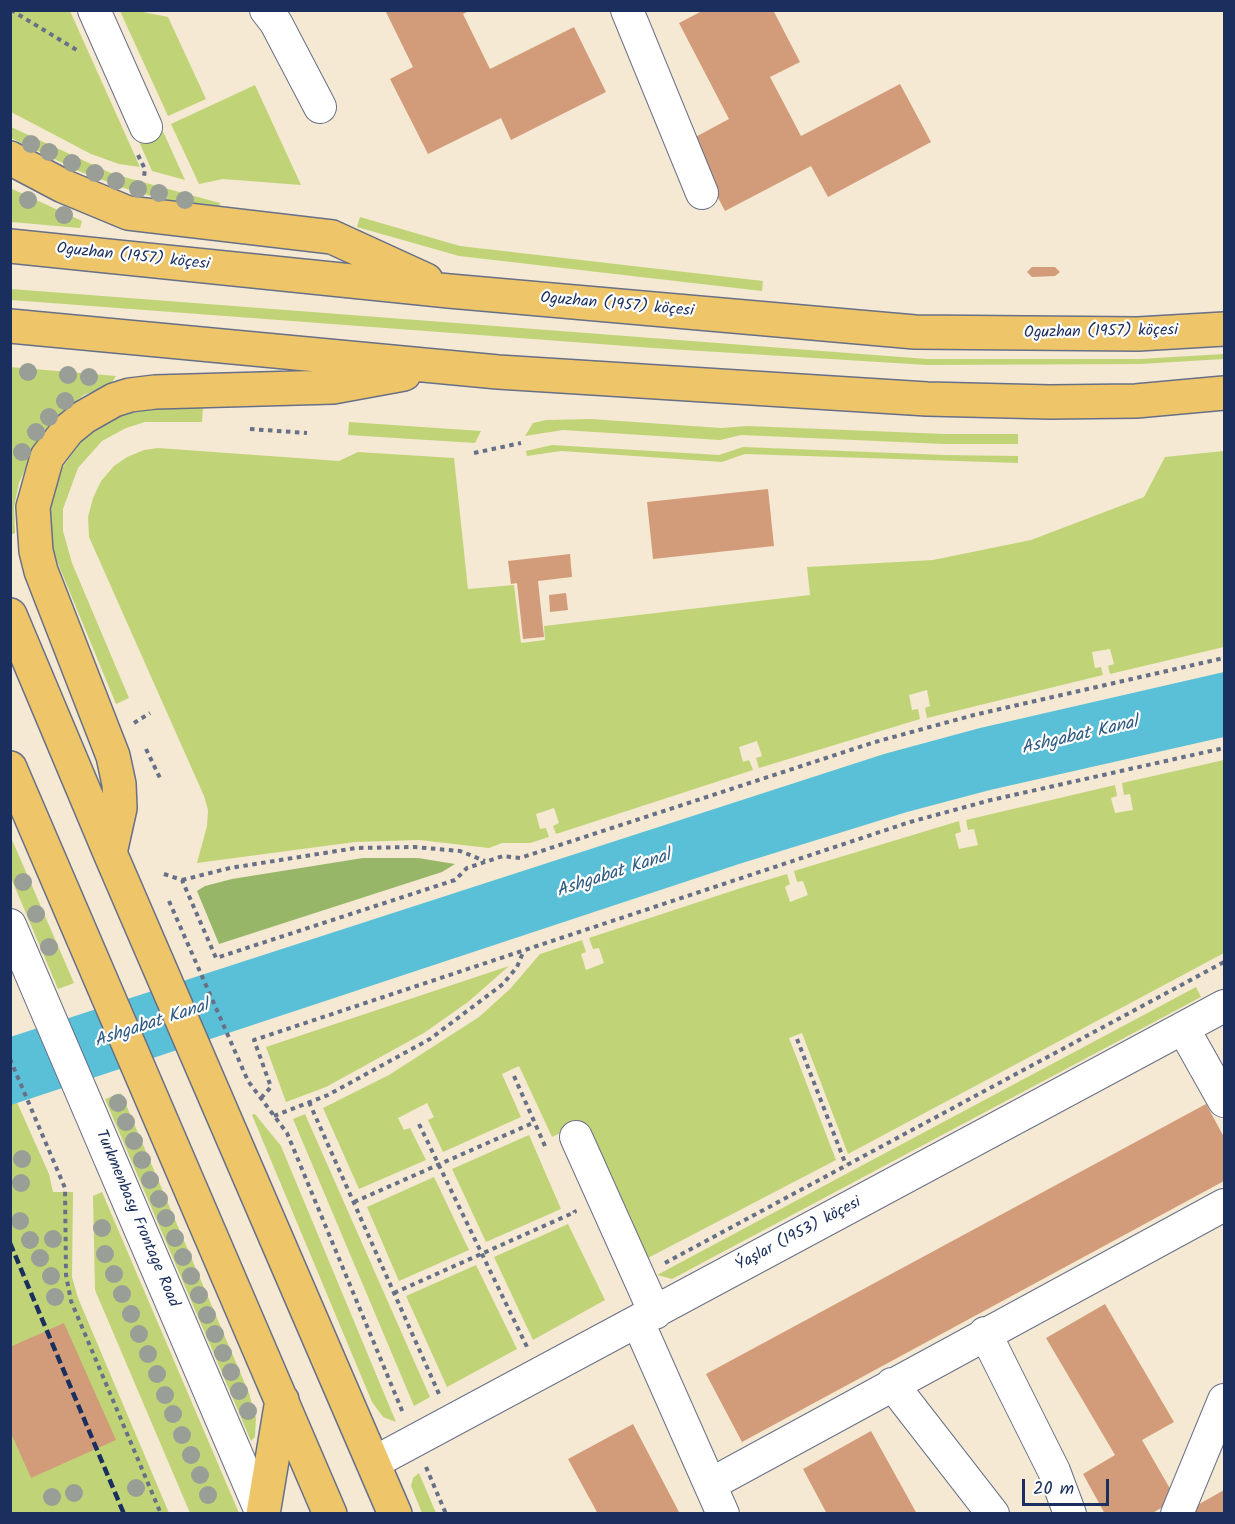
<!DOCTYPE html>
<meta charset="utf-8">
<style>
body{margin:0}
#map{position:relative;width:1235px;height:1524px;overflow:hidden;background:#f5e9d3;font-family:Kalam,sans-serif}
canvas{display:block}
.frame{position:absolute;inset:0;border:12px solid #1b2f5e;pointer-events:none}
.scale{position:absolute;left:1022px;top:1479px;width:87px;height:27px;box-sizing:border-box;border:3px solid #1b2f5e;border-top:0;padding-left:8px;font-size:18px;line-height:21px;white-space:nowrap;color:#1b2f5e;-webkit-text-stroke:4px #fff;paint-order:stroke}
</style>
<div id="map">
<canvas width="1235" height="1524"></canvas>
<div class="frame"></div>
<div class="scale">20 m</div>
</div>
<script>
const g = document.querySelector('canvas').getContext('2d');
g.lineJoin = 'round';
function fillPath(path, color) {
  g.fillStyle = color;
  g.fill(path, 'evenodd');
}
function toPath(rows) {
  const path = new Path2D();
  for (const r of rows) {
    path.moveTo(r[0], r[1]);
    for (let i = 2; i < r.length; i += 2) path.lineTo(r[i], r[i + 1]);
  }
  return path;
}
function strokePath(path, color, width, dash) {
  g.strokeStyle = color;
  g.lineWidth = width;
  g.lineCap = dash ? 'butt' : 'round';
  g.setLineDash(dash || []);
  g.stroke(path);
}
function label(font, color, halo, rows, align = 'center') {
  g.font = font + ' Kalam,sans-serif';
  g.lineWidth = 4.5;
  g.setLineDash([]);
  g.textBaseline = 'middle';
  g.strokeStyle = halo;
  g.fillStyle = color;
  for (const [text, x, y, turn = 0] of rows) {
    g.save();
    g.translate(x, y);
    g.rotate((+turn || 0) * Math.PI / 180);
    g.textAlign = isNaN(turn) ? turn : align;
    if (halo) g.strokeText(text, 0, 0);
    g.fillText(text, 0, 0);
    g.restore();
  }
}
fillPath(toPath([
 [10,11,70,11,140,167,119,164,91,154,11,112],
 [120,11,138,11,168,17,206,99,168,116],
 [255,85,301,185,223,179,199,184,171,124],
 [11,127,113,174,220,203,218,212,135,192,81,172,11,138],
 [161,127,185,180,152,171,137,137],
 [10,188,82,221,80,228,11,222],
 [360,217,460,246,763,281,762,291,459,256,357,227],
 [11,289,927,359,1140,359,1224,354,1224,359,1141,364,927,365,653,348,11,300],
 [10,367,116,376,111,384,84,395,72,404,50,425,36,445,19,483,14,507,15,533,11,535],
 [169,406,203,408,202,422,145,422,126,428,102,441,78,468,63,509,63,531,72,563,129,698,116,704,52,549,49,507,59,472,84,438,108,420,129,411],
 [591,419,721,428,748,426,945,434,1018,434,1018,444,944,444,741,435,720,440,563,430,525,436,533,423,546,420],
 [349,422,481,431,475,443,348,435],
 [552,445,719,455,743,447,945,455,1018,456,1018,463,745,454,722,462,561,451,527,456,526,451],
 [158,448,339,461,358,452,454,458,468,589,514,585,521,643,545,640,544,626,810,595,807,567,933,560,1031,540,1144,497,1165,457,1224,451,1224,647,1110,674,1108,666,1114,664,1110,649,1092,652,1095,668,1101,667,1103,675,927,718,925,708,930,706,927,690,909,695,912,710,918,709,920,719,759,768,756,758,762,756,757,741,739,747,743,762,749,760,753,770,556,834,553,826,559,823,554,808,536,814,540,829,546,828,549,837,530,843,502,843,489,848,419,840,355,842,197,863,207,826,208,810,204,796,89,537,88,517,93,498,101,481,114,466,127,457,144,450],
 [1224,760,1224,953,848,1154,802,1033,789,1038,836,1160,646,1259,581,1123,552,1137,519,1066,502,1074,521,1117,443,1152,428,1120,434,1117,427,1103,398,1118,404,1130,410,1128,426,1160,359,1189,323,1108,389,1075,479,1017,510,989,540,954,582,940,586,952,581,954,586,970,604,963,599,948,593,949,589,938,744,887,787,874,790,884,785,887,790,902,808,895,803,881,797,882,794,871,959,821,961,832,955,834,959,849,978,845,974,829,968,830,966,820,1115,785,1117,796,1111,798,1115,813,1133,810,1130,794,1124,795,1122,783],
 [10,835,74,983,58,989,11,878],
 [509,966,468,1002,424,1033,326,1087,286,1102,266,1047],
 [1196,987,1201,997,672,1279,657,1275],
 [11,1089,49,1174,53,1192,73,1192,72,1277,78,1298,169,1513,11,1513],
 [121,1093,249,1393,256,1418,255,1437,251,1441,105,1099],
 [255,1114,281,1146,396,1422,383,1417,372,1402,252,1115],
 [305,1114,430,1397,414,1406,293,1119],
 [529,1135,561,1209,486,1242,452,1169],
 [434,1177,469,1250,399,1281,367,1207],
 [102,1192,239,1513,190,1513,95,1290,93,1196],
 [568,1224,605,1300,533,1340,494,1257],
 [476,1265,517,1349,447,1387,406,1296],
 [419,1473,436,1513,422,1513,411,1486,413,1478]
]), '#c0d477');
fillPath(toPath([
 [363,858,418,858,455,864,442,872,219,944,197,891,205,886,232,879]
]), '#98b668');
fillPath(toPath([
 [1224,672,1224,737,990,790,907,812,739,864,11,1105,10,1037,884,754,980,728]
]), '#5ac0d7');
fillPath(toPath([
 [385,10,471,10,463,14,490,69,574,27,606,92,511,140,501,118,428,154,390,79,413,67],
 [704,10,773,10,800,62,770,77,801,136,900,84,931,142,828,197,811,166,725,211,688,141,729,119,679,23],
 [1032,267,1055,267,1060,272,1055,276,1032,277,1027,272],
 [768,489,774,546,653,559,647,502],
 [570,554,572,577,538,581,544,637,523,639,517,583,511,584,508,561],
 [566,593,568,610,550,612,549,595],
 [1206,1104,1224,1137,1224,1181,742,1442,706,1374],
 [1105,1304,1174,1422,1142,1440,1176,1499,1151,1514,1105,1514,1083,1474,1115,1455,1046,1338],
 [64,1323,116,1440,31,1478,10,1431,10,1347],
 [633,1424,680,1514,598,1514,568,1459],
 [871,1431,917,1514,827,1514,803,1469],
 [1224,1490,1224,1514,1188,1514,1187,1511]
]), '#d29c7a');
const minor = toPath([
 [94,10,146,127],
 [266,10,276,23,320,107],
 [627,10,702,193],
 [10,925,262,1514],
 [1183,1028,1224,1101],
 [576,1137,655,1313],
 [638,1322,723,1514],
 [985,1333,1054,1471,1070,1514],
 [892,1384,993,1514],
 [373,1463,1224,1006],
 [711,1484,1224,1205],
 [1177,1514,1224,1400]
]);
const major = toPath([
 [10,158,63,186,128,213,332,237,426,280],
 [10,246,449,291,915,332,1138,334,1224,329],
 [10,326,498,372,927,399,1050,402,1136,401,1224,393],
 [10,615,110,853,395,1514],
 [10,768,330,1514],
 [110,853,120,808,119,784,113,756,41,571,36,551,33,507,47,457,68,430,84,417,114,400,130,395,155,392,333,387,404,374],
 [263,1514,282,1400]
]);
strokePath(minor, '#677087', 34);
strokePath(major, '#677087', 36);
strokePath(toPath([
 [11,10,80,52],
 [138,155,145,169,144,177],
 [250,429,307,433],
 [474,453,521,443],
 [134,723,150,713],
 [146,749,160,778],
 [164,874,182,880,216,958,455,880,467,868,503,856,520,858,875,742,974,715,1224,658],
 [182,880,230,868,356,848,414,847,460,851,485,861],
 [169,901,248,1081,287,1133,403,1413],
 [797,1039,846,1165],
 [10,1059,65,1188,66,1275,71,1301,161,1514],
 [514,1076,545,1146],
 [261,1098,271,1087,254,1040,910,822,991,800,1224,748],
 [309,1102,439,1394],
 [274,1116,328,1095,430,1039,503,984,517,967,524,950],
 [419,1124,527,1347],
 [354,1202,535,1122],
 [665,1263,1224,962],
 [394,1293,575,1212,574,1210],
 [426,1467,446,1514]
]), '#677087', 4, [4.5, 4.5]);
strokePath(minor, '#fff', 32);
strokePath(major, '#eec569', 33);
strokePath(toPath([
 [10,1243,124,1514]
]), '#1b2f5e', 4.5, [9, 4.5]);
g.fillStyle = '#999e97';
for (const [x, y] of [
 [31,144],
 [49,152],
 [72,163],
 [95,173],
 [116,181],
 [138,189],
 [159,193],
 [28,200],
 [185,200],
 [64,215],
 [28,372],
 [68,375],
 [89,377],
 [65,401],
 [49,417],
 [36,432],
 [22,452],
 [23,882],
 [36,914],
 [49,947],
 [118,1103],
 [126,1122],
 [134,1141],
 [22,1159],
 [142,1160],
 [150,1180],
 [21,1183],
 [159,1199],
 [166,1218],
 [20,1221],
 [102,1228],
 [175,1238],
 [53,1239],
 [30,1240],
 [105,1254],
 [183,1257],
 [40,1258],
 [114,1274],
 [51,1276],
 [191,1276],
 [122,1294],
 [199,1295],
 [55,1297],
 [131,1314],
 [207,1315],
 [139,1334],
 [215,1334],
 [223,1353],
 [148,1354],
 [231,1372],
 [157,1374],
 [239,1391],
 [165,1395],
 [248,1411],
 [173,1414],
 [182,1435],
 [191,1455],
 [200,1475],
 [136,1488],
 [74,1493],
 [208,1495],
 [52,1497]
]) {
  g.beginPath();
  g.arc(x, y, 9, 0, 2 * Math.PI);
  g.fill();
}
label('16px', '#1b2f5e', '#fff', [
 ["Oguzhan (1957) köçesi",133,258,6],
 ["Oguzhan (1957) köçesi",617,306,5],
 ["Oguzhan (1957) köçesi",1101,333,-1],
 ["Turkmenbasy Frontage Road",136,1219,67],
 ["Ýaşlar (1953) köçesi",799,1235,-28]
]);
label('italic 18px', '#2e5a82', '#fff', [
 ["Ashgabat Kanal",1080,737,-13],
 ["Ashgabat Kanal",614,875,-18],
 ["Ashgabat Kanal",152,1025,-18]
]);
</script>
